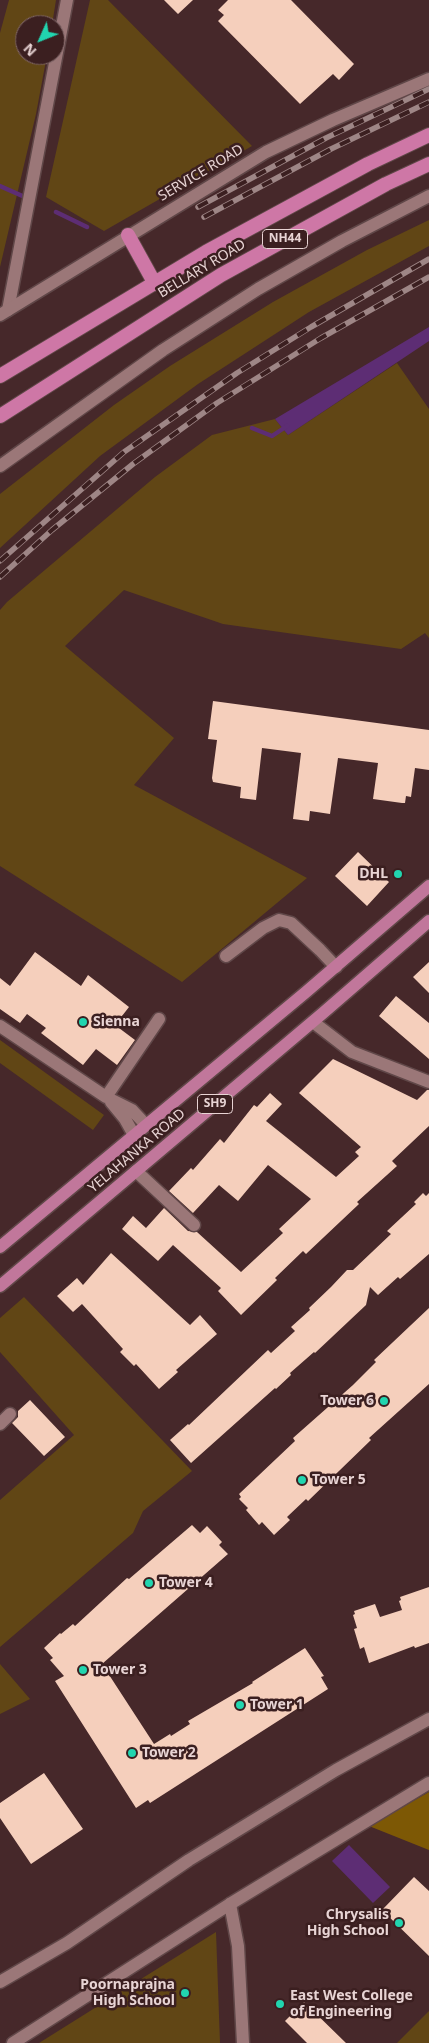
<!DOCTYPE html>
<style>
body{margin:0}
#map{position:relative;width:429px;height:2043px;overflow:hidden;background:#46282a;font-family:"Noto Sans",sans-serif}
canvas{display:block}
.north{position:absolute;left:15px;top:15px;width:50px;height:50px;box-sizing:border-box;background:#3b1f20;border:1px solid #806768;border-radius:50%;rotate:226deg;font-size:14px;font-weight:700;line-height:20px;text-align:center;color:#e8d4d4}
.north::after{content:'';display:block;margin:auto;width:18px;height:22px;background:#21d5af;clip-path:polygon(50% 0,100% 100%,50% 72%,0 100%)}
</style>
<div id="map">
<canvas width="429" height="2043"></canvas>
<div class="north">N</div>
</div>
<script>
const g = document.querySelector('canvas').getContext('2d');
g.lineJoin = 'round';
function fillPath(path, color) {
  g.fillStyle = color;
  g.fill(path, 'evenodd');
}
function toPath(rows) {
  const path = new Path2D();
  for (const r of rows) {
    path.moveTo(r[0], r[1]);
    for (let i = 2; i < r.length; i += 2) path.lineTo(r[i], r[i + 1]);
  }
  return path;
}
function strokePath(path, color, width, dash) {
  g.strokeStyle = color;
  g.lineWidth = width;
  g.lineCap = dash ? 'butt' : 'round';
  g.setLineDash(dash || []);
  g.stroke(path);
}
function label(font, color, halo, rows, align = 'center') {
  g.font = font + ' "Noto Sans",sans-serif';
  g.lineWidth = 5;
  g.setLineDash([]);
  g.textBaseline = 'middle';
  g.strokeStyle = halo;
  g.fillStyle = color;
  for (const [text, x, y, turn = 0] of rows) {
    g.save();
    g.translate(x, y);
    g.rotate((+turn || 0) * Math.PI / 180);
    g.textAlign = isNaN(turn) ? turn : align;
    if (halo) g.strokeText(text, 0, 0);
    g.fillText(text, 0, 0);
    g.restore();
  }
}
fillPath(toPath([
 [9,0,56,0,52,25,25,25,25,55,47,55,36,114,0,267,0,33],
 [90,0,108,0,252,146,104,231,46,197],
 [429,220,429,246,309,312,198,384,100,456,0,548,0,494,114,405,170,366,273,302,367,250],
 [397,363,429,409,429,638,425,633,401,649,223,624,124,590,65,646,174,738,134,785,307,878,182,982,0,866,0,610,7,602,155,477,212,435,275,419,288,435],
 [0,1040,104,1115,93,1130,0,1063],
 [24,1297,192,1471,143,1511,133,1533,0,1647,0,1500,74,1435,0,1352,0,1318],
 [0,1664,30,1699,0,1714],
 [216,1932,220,2043,39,2043],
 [429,2011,429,2043,397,2043]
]), '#614615');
fillPath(toPath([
 [429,1792,429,1850,369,1826]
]), '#7d5805');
fillPath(toPath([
 [429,327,429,341,288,435,275,419],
 [349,1845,390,1887,373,1903,332,1861]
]), '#5d2d74');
strokePath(toPath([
 [0,186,27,198],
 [56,212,87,227],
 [252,428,272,436,287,426]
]), '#5d2d74', 4.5);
fillPath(toPath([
 [164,0,193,0,178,14],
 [228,0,291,0,354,64,339,80,333,74,300,104,218,21,224,15,218,10],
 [213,701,429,730,429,770,415,768,411,797,406,796,405,803,402,803,373,799,378,763,338,758,330,814,310,811,309,821,293,819,301,753,262,748,256,800,240,798,241,787,213,782,212,778,217,740,208,739],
 [358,852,389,882,367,906,335,876],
 [35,952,81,986,88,975,129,1007,115,1025,135,1040,117,1065,96,1049,83,1065,41,1033,46,1028,27,1014,20,1023,0,1009,0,978,10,986],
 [429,962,429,993,413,977],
 [396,996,429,1023,429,1059,379,1016],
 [333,1059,417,1100,427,1090,429,1090,429,1126,392,1161,397,1166,357,1202,359,1204,306,1254,303,1251,275,1278,277,1280,241,1315,218,1291,221,1288,173,1245,158,1261,122,1229,133,1216,146,1228,164,1208,188,1231,197,1232,241,1272,283,1233,279,1229,311,1199,268,1165,238,1201,219,1185,193,1213,169,1191,191,1168,193,1170,220,1139,224,1143,254,1105,257,1107,270,1093,282,1104,266,1121,336,1177,359,1156,355,1152,361,1147,299,1093],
 [423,1193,426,1196,429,1193,429,1254,400,1279,398,1277,378,1295,370,1287,366,1305,315,1353,314,1352,290,1373,291,1375,276,1389,275,1388,191,1463,170,1440,188,1424,189,1425,268,1350,271,1353,295,1331,291,1327,310,1310,309,1308,331,1287,347,1270,353,1270,391,1234,387,1231,416,1204,414,1202],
 [111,1253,190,1325,200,1315,217,1334,176,1370,178,1372,159,1389,136,1364,134,1366,120,1352,123,1349,82,1304,73,1312,57,1296,77,1278,83,1285],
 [429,1308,429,1384,369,1438,371,1440,308,1501,306,1499,287,1517,290,1520,274,1535,262,1522,259,1525,246,1510,248,1508,239,1499,241,1497,239,1494,295,1441,293,1438,353,1385,376,1362,374,1360],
 [30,1400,65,1437,44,1456,12,1423,18,1417,18,1411],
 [192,1525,200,1533,207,1526,222,1542,219,1545,228,1554,102,1664,154,1744,170,1734,171,1736,190,1724,188,1721,253,1683,252,1682,305,1648,324,1676,321,1677,328,1689,150,1803,148,1800,136,1808,55,1681,64,1676,50,1660,53,1658,44,1648,60,1633,61,1634,73,1624,75,1626,127,1578,129,1579],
 [429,1587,429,1643,415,1648,414,1646,369,1663,364,1647,360,1649,354,1629,357,1628,353,1615,355,1614,354,1611,375,1604,380,1617,402,1610,399,1601,401,1600,400,1597],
 [44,1773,83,1829,31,1864,0,1818,0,1803],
 [414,1877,429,1891,429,1956,382,1910],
 [304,2002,346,2043,307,2043,285,2021]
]), '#f5cfbc');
const minor = toPath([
 [8,310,67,0],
 [226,956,263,928,279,920,291,923,320,950,336,967],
 [313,1022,352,1052,429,1082],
 [0,1026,106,1097,132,1110,146,1125],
 [106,1097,159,1019],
 [111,1102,125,1119,134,1135],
 [136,1171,194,1225],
 [0,1424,10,1414],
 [230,1904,238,1946,243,2043],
 [0,1982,67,1943,189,1860,336,1770,429,1719]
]);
const tertiary = toPath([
 [13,2043,230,1904,429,1783]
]);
const secondary = toPath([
 [0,315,266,152,333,120,429,79],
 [0,466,163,350,258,289,342,241,429,196]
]);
const primary = toPath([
 [0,1247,306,992,429,886],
 [0,1286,323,1013,429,921]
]);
const trunk = toPath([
 [128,235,155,284],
 [0,376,206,252,368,164,429,135],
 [0,416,221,275,386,184,429,164]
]);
strokePath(minor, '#604748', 15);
strokePath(tertiary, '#604748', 15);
strokePath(secondary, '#604748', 15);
strokePath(primary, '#604748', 15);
strokePath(trunk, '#604748', 16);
strokePath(minor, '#9b7778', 12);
strokePath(tertiary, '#9b7778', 12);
strokePath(secondary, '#9b7778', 12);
strokePath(primary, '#c1779b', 12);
strokePath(trunk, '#ce77a6', 14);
const rail = toPath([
 [198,207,326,138,429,89],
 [204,217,331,149,429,102],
 [0,561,124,452,237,373,311,327,429,259],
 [0,577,52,530,133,464,217,403,321,338,429,277]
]);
strokePath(rail, '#9e8686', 5.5);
strokePath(rail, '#3b1f20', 4, [11]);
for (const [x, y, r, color] of [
 [398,874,5,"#21d5af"],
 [83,1022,5,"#21d5af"],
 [384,1401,5,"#21d5af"],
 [302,1480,5,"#21d5af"],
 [149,1583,5,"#21d5af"],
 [83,1670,5,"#21d5af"],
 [240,1705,5,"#21d5af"],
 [132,1753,5,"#21d5af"],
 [399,1923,5,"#21d5af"],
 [185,1993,5,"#21d5af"],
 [280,2004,5,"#21d5af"]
]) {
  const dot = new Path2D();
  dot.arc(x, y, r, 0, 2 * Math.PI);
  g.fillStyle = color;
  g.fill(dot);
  strokePath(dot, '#3b1f20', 2);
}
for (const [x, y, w] of [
 [285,239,45],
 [215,1104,35]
]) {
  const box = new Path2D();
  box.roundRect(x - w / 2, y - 9.5, w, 19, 4);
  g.fillStyle = '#3b1f20';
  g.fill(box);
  strokePath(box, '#e8d4d4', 1);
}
label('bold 12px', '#e8d4d4', null, [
 ["NH44",285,239],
 ["SH9",215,1104]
]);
label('14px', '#e8d4d4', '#3b1f20', [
 ["SERVICE ROAD",201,173,-31],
 ["BELLARY ROAD",202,269,-31],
 ["YELAHANKA ROAD",137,1151,-40]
]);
label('bold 14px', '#e8d4d4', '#3b1f20', [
 ["DHL",388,874,"right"],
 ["Sienna",93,1022],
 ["Tower 6",374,1401,"right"],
 ["Tower 5",312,1480],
 ["Tower 4",159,1583],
 ["Tower 3",93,1670],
 ["Tower 1",250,1705],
 ["Tower 2",142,1753],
 ["Chrysalis",389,1915,"right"],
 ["High School",389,1931,"right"],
 ["Poornaprajna",175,1985,"right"],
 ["High School",175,2001,"right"],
 ["East West College",290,1996],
 ["of Engineering",290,2012]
], 'left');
</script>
